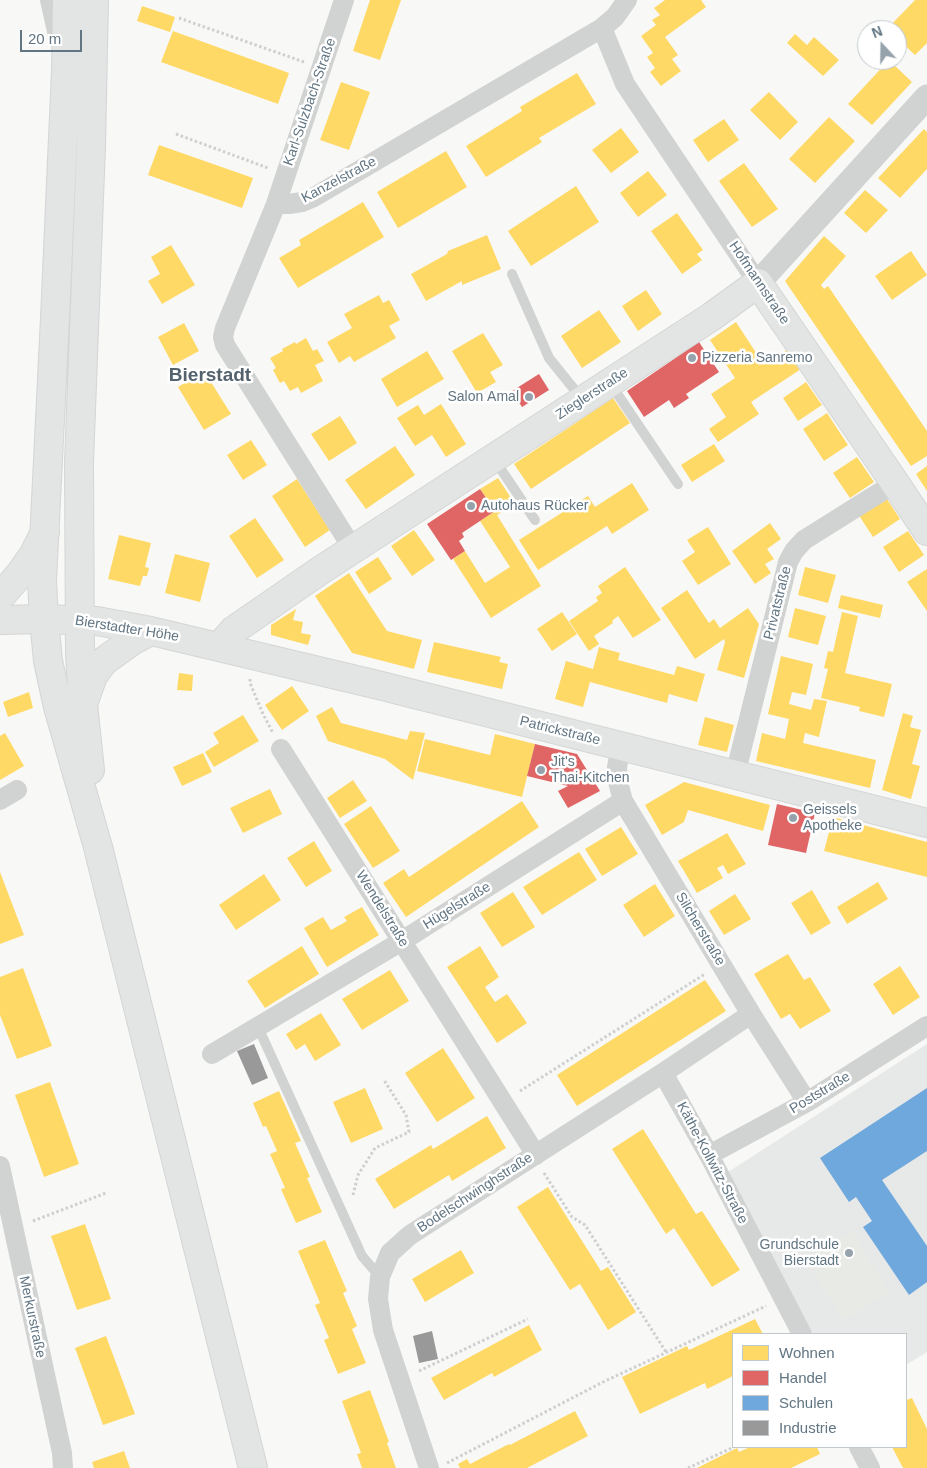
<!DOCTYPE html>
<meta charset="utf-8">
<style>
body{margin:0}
#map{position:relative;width:927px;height:1468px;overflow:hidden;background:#f8f8f7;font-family:Arial,sans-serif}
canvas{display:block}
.legend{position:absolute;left:732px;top:1333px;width:175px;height:115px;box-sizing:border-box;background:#fff;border:1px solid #c0c8cd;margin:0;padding:6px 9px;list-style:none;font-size:15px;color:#617583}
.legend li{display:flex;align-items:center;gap:10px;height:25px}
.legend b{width:25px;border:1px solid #c0c8cd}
.north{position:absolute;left:857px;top:20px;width:50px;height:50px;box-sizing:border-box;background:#fff;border:1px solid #c0c8cd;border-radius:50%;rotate:339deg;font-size:14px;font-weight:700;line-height:20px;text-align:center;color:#617583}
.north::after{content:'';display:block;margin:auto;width:18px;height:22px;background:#96a3ac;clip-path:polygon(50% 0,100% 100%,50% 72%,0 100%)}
.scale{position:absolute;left:20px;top:30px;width:62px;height:22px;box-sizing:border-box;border:2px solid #617583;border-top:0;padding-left:6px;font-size:15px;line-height:18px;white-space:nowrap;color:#617583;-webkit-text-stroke:4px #fff;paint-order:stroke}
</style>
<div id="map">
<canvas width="927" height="1468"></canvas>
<ul class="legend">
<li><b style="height:14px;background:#ffd966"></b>Wohnen</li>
<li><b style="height:14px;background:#e06666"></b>Handel</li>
<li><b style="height:14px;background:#6fa8dc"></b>Schulen</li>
<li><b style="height:14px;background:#999"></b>Industrie</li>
</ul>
<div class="north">N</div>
<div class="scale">20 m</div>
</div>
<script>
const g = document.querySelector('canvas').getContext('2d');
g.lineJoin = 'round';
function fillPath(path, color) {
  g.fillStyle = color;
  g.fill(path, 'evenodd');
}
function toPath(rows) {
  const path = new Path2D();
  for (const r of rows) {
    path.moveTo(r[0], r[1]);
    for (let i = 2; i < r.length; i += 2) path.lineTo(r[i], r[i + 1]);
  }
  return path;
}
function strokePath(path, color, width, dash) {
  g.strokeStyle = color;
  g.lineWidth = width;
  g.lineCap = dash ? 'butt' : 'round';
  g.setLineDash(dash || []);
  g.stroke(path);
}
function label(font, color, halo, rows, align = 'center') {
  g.font = font + ' Arial,sans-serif';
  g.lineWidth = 5;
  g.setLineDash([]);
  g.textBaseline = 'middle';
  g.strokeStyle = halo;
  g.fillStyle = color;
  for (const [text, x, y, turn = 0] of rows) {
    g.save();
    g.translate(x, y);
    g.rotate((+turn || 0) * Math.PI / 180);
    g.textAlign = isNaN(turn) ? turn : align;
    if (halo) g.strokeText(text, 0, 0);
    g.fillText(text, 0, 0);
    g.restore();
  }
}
fillPath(toPath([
 [927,1044,927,1352,906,1365,906,1334,813,1334,728,1172]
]), '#e7e9e9');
fillPath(toPath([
 [851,1231,889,1292,844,1320,806,1260]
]), '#e8ebe5');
fillPath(toPath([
 [370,0,401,0,380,60,353,51],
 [665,0,701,0,706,7,665,37,678,55,672,59,681,71,661,86,650,72,655,68,647,57,653,53,641,36,656,25,652,20,660,15,654,8],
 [915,0,927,0,927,43,915,55,897,38,897,30,887,29],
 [142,6,175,17,170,32,137,21],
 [173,31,289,73,278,104,161,62],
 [795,34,807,45,814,37,839,60,823,76,787,43],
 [889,60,912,82,872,125,848,104],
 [577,73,596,104,539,138,542,142,486,177,466,146,522,111,520,107],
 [341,82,370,92,349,150,320,140],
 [769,92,798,122,780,140,750,110],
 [829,117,855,141,815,183,789,159],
 [724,119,739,140,708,162,693,140],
 [621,128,639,152,611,173,592,150],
 [924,129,927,132,927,169,900,198,878,178],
 [159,145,253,178,242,208,148,175],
 [446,151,467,187,398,228,377,192],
 [744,163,778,209,752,227,719,181],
 [648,171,667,195,638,217,620,193],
 [576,186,599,222,531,266,508,231],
 [865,190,888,210,866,233,844,213],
 [363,202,384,237,298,288,279,258,301,245,299,240],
 [677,213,703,250,697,254,702,260,682,274,651,231],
 [487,235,501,269,462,285,462,281,426,301,411,274,447,254,448,251],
 [824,236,846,256,821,285,824,289,828,286,927,431,927,456,911,466,785,281],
 [171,245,195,285,162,304,148,281,160,274,151,257],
 [911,251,927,275,892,300,875,276],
 [646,290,662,314,638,331,622,306],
 [379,295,383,303,389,300,400,320,389,326,396,338,354,362,350,356,339,363,327,342,352,328,344,314],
 [599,310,621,342,582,368,561,336],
 [736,322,764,365,788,349,801,369,751,402,759,414,718,442,709,429,726,417,711,394,735,378,710,340],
 [184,323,199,351,173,365,158,337],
 [483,333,503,365,490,372,496,382,477,393,452,351],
 [306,338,313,351,317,349,324,361,315,365,323,381,301,393,298,387,290,391,284,381,280,383,273,370,276,368,270,358,283,351,282,349,295,342,296,344],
 [427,351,444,379,397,407,381,379],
 [204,371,231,414,204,430,178,387],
 [806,382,822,405,798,421,783,398],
 [613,398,630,423,531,489,514,464],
 [441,404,466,444,446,457,432,435,415,446,397,418,418,405,424,415],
 [827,413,848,445,824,461,803,429],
 [340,416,357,443,329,461,311,434],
 [251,440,267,465,243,480,227,455],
 [714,444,725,461,692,482,681,465],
 [395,446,415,475,366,509,345,480],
 [857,457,874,482,850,498,833,473],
 [927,466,927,491,916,474],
 [498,478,515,504,497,515,541,586,491,618,453,559,465,551,485,583,510,567,480,521,495,511,480,489],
 [297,479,330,530,305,547,272,496],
 [632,483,649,510,612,534,607,526,538,570,519,540,588,496,595,507],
 [885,496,900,519,873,537,858,514],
 [255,518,284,560,257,578,229,536],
 [770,523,781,539,767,549,774,559,765,564,771,573,755,584,732,551],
 [708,527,731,564,698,585,682,561,695,552,687,540],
 [414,530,435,560,412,576,391,546],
 [908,531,924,555,899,572,883,547],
 [119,535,151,543,145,567,149,568,147,576,143,576,140,586,108,579],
 [175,554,210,563,200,602,165,593],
 [378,557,392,579,369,594,355,572],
 [625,567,661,620,633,638,618,616,612,621,613,623,594,636,599,644,589,651,569,621,598,601,596,597,602,593,598,586],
 [805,567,836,575,828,603,798,595],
 [927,569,927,611,907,582],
 [349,573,387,631,422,640,414,669,352,653,315,596],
 [687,590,709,623,714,619,720,628,748,608,759,624,744,678,717,670,725,642,724,639,695,659,661,608],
 [841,595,883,605,880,618,838,608],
 [795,608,826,616,818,645,788,637],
 [296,609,293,620,303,622,301,633,311,635,308,645,271,635,271,625],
 [562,612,577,634,552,651,537,629],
 [842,612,858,616,845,673,892,684,884,717,859,711,860,707,821,698,828,669,824,668,828,651,833,652],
 [434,642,501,657,499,662,508,664,502,689,427,672],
 [599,647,620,653,618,660,674,675,677,666,705,674,697,702,669,694,667,703,590,682,583,707,555,699,566,661,593,669],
 [781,656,813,664,806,695,792,692,789,704,811,710,814,699,827,701,819,737,805,733,803,743,876,760,870,788,756,761,762,733,785,739,789,719,768,714],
 [179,673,193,675,192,691,177,690],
 [292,686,309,711,282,730,265,705],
 [29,692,33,708,8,717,3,702],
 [332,707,341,723,407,740,410,731,425,733,413,780,385,759,328,741,316,716],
 [903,713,913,716,910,727,921,730,912,764,920,766,911,799,882,790],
 [243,715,259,741,214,767,205,752,219,743,213,733],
 [705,717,734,725,727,752,698,745],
 [5,733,24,766,0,780,0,736],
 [495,734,535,744,522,797,417,771,425,739,490,755],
 [203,753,212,772,182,786,173,767],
 [353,780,367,801,340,818,327,798],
 [684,782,770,805,763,831,688,810,684,822,662,835,645,805],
 [270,789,282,814,243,833,230,808],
 [522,801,539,827,406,917,383,883,404,869,409,877],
 [371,806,400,851,373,868,344,824],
 [833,817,927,842,927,877,824,851],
 [621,827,638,854,602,876,585,849],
 [727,833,746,864,728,874,723,865,717,868,723,878,697,893,678,861],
 [314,841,332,871,306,887,287,858],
 [579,852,597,880,542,915,523,887],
 [0,872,24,935,0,944],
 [264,874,281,900,236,930,219,905],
 [878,882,888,899,847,924,837,907],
 [655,884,675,916,644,937,623,905],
 [812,890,831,923,811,935,791,903],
 [513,892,535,927,502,947,480,913],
 [735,894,751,919,724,935,709,911],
 [362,907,379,935,327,967,304,928,323,917,331,930,347,921,344,917],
 [302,946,319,974,265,1008,247,981],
 [480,946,499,977,485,987,495,1002,507,994,527,1023,497,1043,447,967],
 [788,954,804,980,810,977,831,1011,800,1029,790,1014,781,1019,754,974],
 [900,966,920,997,893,1015,873,984],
 [23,968,52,1046,17,1059,0,1015,0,977],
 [390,970,409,1001,362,1030,342,999],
 [705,980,726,1011,577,1106,557,1075],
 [321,1013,341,1045,315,1061,305,1044,296,1050,286,1034],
 [443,1048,475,1098,437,1122,405,1073],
 [50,1082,79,1164,44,1177,15,1095],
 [365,1088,383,1129,351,1143,333,1102],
 [279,1091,301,1141,295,1143,310,1177,307,1178,322,1212,296,1223,281,1189,285,1188,270,1154,277,1151,266,1126,263,1127,253,1103],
 [487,1116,506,1148,452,1181,449,1175,394,1209,375,1179,431,1145,433,1149],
 [643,1129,696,1214,702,1211,740,1270,712,1287,674,1228,666,1234,612,1149],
 [548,1187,601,1271,608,1267,636,1312,608,1330,580,1284,570,1290,517,1207],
 [85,1224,111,1299,77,1310,51,1236],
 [325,1240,347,1291,343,1293,357,1326,352,1329,366,1363,338,1374,324,1340,329,1338,315,1305,320,1303,298,1251],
 [461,1250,474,1273,425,1302,412,1279],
 [755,1319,763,1334,733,1334,733,1376,707,1389,705,1383,640,1414,622,1377,687,1346,689,1350],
 [529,1325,542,1350,494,1377,492,1373,444,1400,431,1378],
 [106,1336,135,1414,103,1425,75,1348],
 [370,1390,389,1442,387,1443,396,1468,362,1468,357,1454,361,1453,342,1401],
 [912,1398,927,1429,927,1468,903,1468,892,1447,906,1447,906,1400],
 [575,1411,588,1436,527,1468,460,1468,458,1464,467,1459,470,1464,509,1444,510,1445],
 [750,1447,817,1447,820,1454,791,1468,697,1468,737,1448,739,1452],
 [124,1451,130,1468,94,1468,92,1462]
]), '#ffd966');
fillPath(toPath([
 [699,342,719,372,686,394,689,398,674,408,669,400,644,417,627,391],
 [539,374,549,390,522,407,512,391],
 [480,489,495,511,462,533,464,537,459,541,465,551,451,560,427,524],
 [535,744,577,754,600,791,568,808,558,791,568,786,527,776],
 [777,804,815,813,806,853,768,845]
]), '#e06666');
fillPath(toPath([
 [927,1088,927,1151,882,1180,927,1246,927,1282,909,1295,863,1227,872,1221,856,1197,849,1202,820,1158]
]), '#6fa8dc');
fillPath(toPath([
 [254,1044,268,1078,252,1085,237,1051],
 [432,1331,438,1359,419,1363,413,1336]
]), '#999');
const secondary = toPath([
 [0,597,20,574,34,554,45,532],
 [0,620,44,619,97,621,151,631,378,685,927,823],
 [222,647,226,639,234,630,321,570,711,317,758,283,895,483,927,531],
 [83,704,93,676,104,661,132,641,151,631]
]);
const primary = toPath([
 [67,0,66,70,55,318,42,581,44,619,48,661,58,707,98,847,253,1468],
 [90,770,83,704,80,654,79,463,91,146,94,0]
]);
strokePath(secondary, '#d4d6d6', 30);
strokePath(primary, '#d3d5d6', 30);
strokePath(toPath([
 [179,18,304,62],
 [176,134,268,168],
 [250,679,250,683,263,714,273,733],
 [520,1091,705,974],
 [544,1173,572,1217,585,1225,666,1352],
 [353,1195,358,1175,375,1148,409,1132,406,1115,384,1080],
 [33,1221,106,1193],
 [419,1371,528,1319],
 [447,1463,603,1382,766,1306],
 [688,1468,734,1447]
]), '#cecfd0', 3, [2.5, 2.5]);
strokePath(toPath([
 [512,274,549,358,582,399],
 [610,383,678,484],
 [494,459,535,520],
 [258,1027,362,1256,380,1277]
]), '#d1d3d3', 10);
strokePath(toPath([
 [50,0,59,40],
 [602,28,625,84,758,283],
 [276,204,344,0],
 [353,549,225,345,223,337,225,328,276,204,289,204,302,202,314,197,602,28,615,17,627,0],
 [621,747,617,767,618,782,623,801,751,1014,807,1102],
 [281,749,536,1155],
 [735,775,788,562,794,551,804,540,895,483],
 [0,800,17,790],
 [212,1054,402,941,623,801],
 [663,1073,709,1155,802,1334],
 [709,1155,807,1102,927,1026],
 [0,1166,62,1453,63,1468],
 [859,1447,870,1468],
 [429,1468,383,1330,378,1299,380,1277,390,1253,410,1235,663,1073,751,1014]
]), '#d1d3d3', 20);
strokePath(toPath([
 [758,283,927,97]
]), '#d1d3d3', 25);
strokePath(secondary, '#e3e4e4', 28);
strokePath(primary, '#e3e4e4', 28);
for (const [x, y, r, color] of [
 [692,358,5,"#96a3ac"],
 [529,397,5,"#96a3ac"],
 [471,506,5,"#96a3ac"],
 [541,770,5,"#96a3ac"],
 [793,818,5,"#96a3ac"],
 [849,1253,5,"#96a3ac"]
]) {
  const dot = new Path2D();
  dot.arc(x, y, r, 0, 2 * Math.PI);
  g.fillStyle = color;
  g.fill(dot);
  strokePath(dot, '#fff', 2);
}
label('14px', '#617583', '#fff', [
 ["Karl-Sulzbach-Straße",310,102,-71],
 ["Kanzelstraße",339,180,-28],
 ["Hofmannstraße",759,283,56],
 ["Zieglerstraße",592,394,-33],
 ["Privatstraße",778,603,-76],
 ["Bierstadter Höhe",127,629,9],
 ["Patrickstraße",560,731,14],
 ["Hügelstraße",457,906,-32],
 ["Wendelstraße",382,909,58],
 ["Silcherstraße",700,929,59],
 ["Poststraße",820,1093,-31],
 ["Käthe-Kollwitz-Straße",712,1163,62],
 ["Bodelschwinghstraße",475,1193,-33],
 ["Merkurstraße",32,1317,78]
]);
label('14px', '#617583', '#fff', [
 ["Pizzeria Sanremo",702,358],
 ["Salon Amal",519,397,"right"],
 ["Autohaus Rücker",481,506],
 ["Jit's",551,762],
 ["Thai-Kitchen",551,778],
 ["Geissels",803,810],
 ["Apotheke",803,826],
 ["Grundschule",839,1245,"right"],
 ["Bierstadt",839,1261,"right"]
], 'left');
label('bold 19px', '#54626d', '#fff', [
 ["Bierstadt",210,376]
]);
</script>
